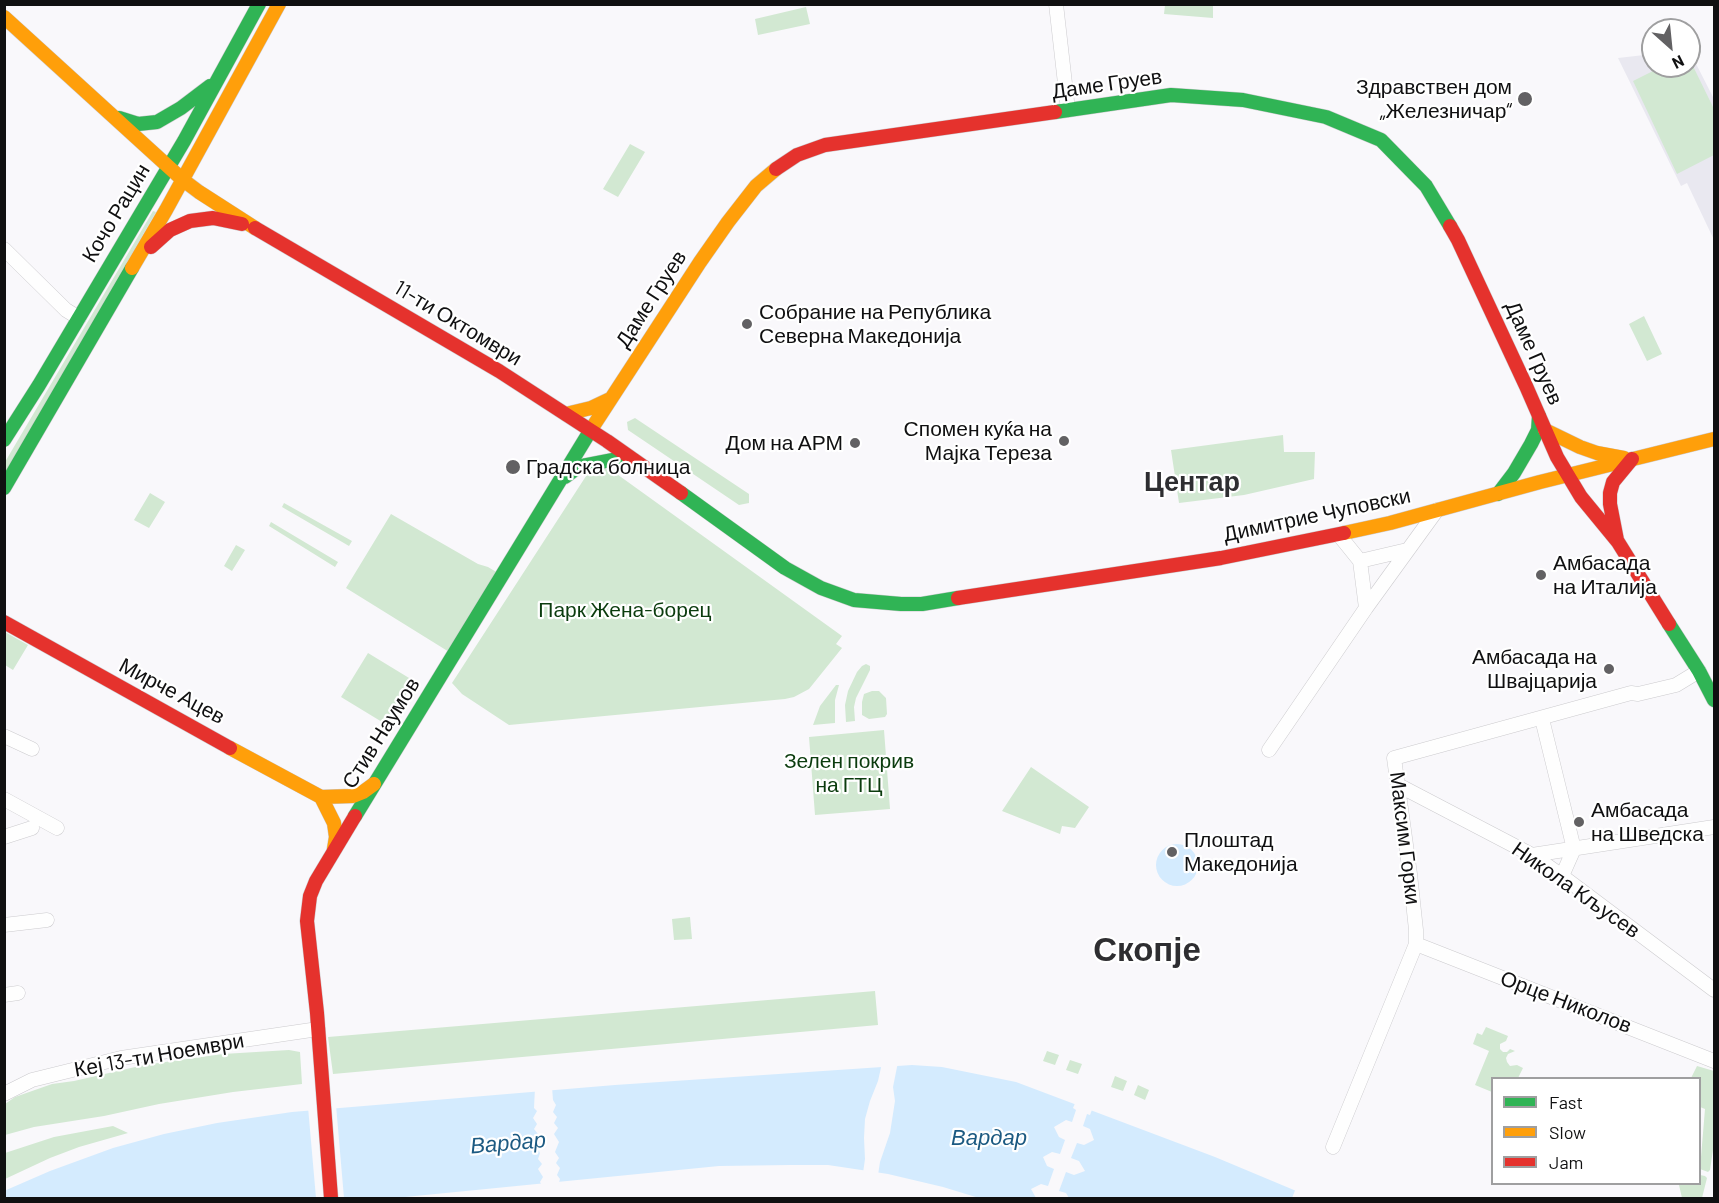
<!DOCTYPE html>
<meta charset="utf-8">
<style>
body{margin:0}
#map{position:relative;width:1719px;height:1203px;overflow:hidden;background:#f9f8fb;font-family:Barlow,sans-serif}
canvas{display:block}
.frame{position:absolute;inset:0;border:6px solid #101011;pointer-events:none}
.legend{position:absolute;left:1491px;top:1077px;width:210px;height:108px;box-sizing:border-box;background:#fff;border:2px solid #9f9fa0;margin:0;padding:8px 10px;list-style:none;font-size:18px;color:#101011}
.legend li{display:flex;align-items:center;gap:12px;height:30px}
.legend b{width:30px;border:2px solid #9f9fa0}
.north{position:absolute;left:1641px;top:18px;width:60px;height:60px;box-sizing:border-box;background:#fff;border:2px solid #9f9fa0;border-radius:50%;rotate:153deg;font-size:16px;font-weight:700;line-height:24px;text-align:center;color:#101011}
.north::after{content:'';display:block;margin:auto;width:21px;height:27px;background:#626163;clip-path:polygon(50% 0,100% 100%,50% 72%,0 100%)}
</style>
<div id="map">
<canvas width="1719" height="1203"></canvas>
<div class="frame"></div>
<ul class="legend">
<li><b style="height:8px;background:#30b455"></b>Fast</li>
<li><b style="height:8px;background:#ff9f0a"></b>Slow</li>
<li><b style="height:8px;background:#e5322d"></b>Jam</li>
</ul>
<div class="north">N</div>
</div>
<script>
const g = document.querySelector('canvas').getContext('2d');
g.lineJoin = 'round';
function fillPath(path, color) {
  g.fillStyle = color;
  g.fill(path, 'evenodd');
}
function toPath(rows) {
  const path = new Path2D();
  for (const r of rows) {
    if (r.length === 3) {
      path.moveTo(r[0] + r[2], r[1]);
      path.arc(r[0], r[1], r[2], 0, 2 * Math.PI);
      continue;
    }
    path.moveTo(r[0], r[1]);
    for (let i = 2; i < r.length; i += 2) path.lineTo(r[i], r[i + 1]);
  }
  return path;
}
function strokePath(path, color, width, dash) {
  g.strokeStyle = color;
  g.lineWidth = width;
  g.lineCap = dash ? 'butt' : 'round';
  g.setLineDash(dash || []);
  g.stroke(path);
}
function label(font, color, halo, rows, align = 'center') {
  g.font = font + ' Barlow,sans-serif';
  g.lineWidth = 4.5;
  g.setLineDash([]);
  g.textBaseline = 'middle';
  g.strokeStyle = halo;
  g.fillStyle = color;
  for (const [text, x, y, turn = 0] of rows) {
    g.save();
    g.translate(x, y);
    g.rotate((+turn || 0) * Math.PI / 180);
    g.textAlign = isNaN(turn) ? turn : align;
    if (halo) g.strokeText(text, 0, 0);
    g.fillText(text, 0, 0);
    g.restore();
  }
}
fillPath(toPath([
 [1689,50,1714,99,1714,240,1687,183,1681,186,1618,58,1653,54,1653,66,1689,66]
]), '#e9e8f0');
fillPath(toPath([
 [1165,5,1213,5,1213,18,1164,14],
 [806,7,810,24,758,35,755,19],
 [1689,58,1713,107,1714,107,1714,155,1677,174,1633,81,1663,66,1689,66],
 [630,144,645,152,618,197,603,189],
 [153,211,156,212,5,474,5,462],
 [1644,316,1662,354,1647,361,1629,324],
 [635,418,749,494,749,503,739,505,628,430,627,422],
 [1283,435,1284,452,1315,452,1314,479,1244,495,1179,503,1171,450],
 [603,468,614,472,842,636,836,644,842,648,809,689,794,697,785,699,509,725,462,694,452,683,588,473],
 [150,493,165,502,149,528,134,520],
 [284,503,352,541,349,546,282,507],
 [391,514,478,564,488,567,503,576,454,655,346,588],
 [271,522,338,562,335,567,269,526],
 [236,545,245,550,232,571,224,566],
 [5,632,28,645,13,670,5,665],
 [368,653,414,681,387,725,341,697],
 [866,664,870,666,870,670,856,698,854,707,855,721,846,722,845,705,848,691,857,672,862,666],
 [836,685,839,685,835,700,835,723,813,725,820,706],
 [872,691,879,691,886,698,887,714,885,717,869,719,862,715,862,702,864,694],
 [884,730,890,809,815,815,809,737],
 [1031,767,1089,807,1075,828,1062,826,1060,834,1002,811],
 [690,917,692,939,674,940,672,919],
 [875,991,878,1025,333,1074,328,1037],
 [1486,1027,1508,1036,1506,1041,1500,1044,1500,1049,1503,1052,1507,1052,1510,1049,1515,1051,1508,1054,1506,1058,1507,1062,1510,1066,1517,1065,1523,1068,1518,1078,1492,1078,1492,1092,1475,1085,1489,1051,1473,1044,1477,1033,1482,1035],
 [289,1050,300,1052,302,1084,233,1092,159,1104,104,1116,34,1127,5,1135,5,1104,15,1097,52,1084,74,1081,144,1065,223,1054],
 [1047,1051,1059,1055,1055,1065,1043,1061],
 [1070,1060,1082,1064,1078,1074,1066,1070],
 [1697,1066,1714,1071,1714,1143,1710,1170,1708,1172,1700,1169,1705,1109,1700,1107,1700,1078,1691,1078],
 [1115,1076,1127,1081,1123,1091,1111,1087],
 [1138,1085,1149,1090,1145,1100,1134,1095],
 [113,1126,128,1133,79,1147,50,1158,5,1179,5,1153,54,1137],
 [1700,1175,1705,1176,1707,1178,1702,1198,1682,1198,1679,1185,1682,1184,1700,1184]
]), '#d2e8d2');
fillPath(toPath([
 [1177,865,21],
 [912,1065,942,1067,1016,1082,1215,1157,1313,1198,979,1198,943,1187,888,1174,828,1165,790,1165,719,1166,395,1198,5,1198,4,1191,50,1171,113,1148,164,1134,217,1123,292,1112,615,1085]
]), '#d4ebfe');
fillPath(toPath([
 [898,1062,893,1087,895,1101,890,1133,880,1162,878,1175,863,1173,865,1159,864,1138,865,1119,870,1101,878,1081,882,1063],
 [552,1087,553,1100,556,1105,553,1112,557,1117,554,1123,558,1128,554,1134,559,1142,555,1152,559,1158,556,1163,560,1168,557,1175,560,1179,558,1186,543,1187,540,1182,543,1177,538,1169,542,1164,538,1159,540,1153,535,1144,535,1139,538,1134,534,1129,537,1124,533,1118,537,1111,534,1108,535,1088],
 [1076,1101,1093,1107,1090,1115,1087,1114,1083,1126,1090,1129,1094,1140,1084,1145,1077,1143,1071,1158,1079,1161,1085,1171,1074,1175,1066,1172,1059,1191,1066,1193,1069,1198,1036,1198,1031,1189,1041,1184,1048,1186,1054,1169,1047,1166,1043,1157,1052,1152,1060,1154,1065,1140,1059,1137,1054,1127,1066,1120,1072,1122,1076,1110,1073,1108],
 [336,1105,344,1198,316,1198,308,1107],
 [1296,1188,1314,1196,1316,1198,1292,1198]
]), '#f9f8fb');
const street = toPath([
 [1056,4,1068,110],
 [4,249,66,310,79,318],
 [1339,535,1360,561,1366,608],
 [1360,561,1407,550],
 [1543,723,1574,849],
 [4,736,32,749],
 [1269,750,1366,608,1437,510],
 [1398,785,1532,855,1562,876,1714,990],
 [4,799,57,828],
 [4,837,32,828],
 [1532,855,1714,827],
 [1562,876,1574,849],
 [4,925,47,920],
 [1416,944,1714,1061],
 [4,995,18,993],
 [4,1094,32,1080,121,1058,318,1029],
 [1333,1147,1416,944,1416,930,1410,874,1394,758,1631,693,1638,694,1676,685,1699,671]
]);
const fast = toPath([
 [1055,112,1171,95,1243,100,1326,117,1381,140,1426,186,1450,226],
 [119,118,138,124,157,122,181,108,210,86],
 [4,440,39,385,184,141,259,4],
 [565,477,577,468,586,465,627,457],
 [4,488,132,268],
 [681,493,785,568,821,588,854,600,901,604,922,604,958,598],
 [1498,494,1514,473,1531,444,1538,430,1539,416],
 [1669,624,1699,671,1714,700],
 [355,816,592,428]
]);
const slow = toPath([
 [4,17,183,180,199,192,255,228],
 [132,268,166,210,279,4],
 [566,414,591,408,610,399],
 [592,428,700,262,728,222,756,186,776,169],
 [1545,430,1580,447,1597,453,1624,458],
 [1344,533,1390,523,1540,482,1714,439],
 [230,748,321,797,353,796,363,792,374,784],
 [321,797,334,823,336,837,334,849]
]);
const jam = toPath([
 [776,169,797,155,825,145,1055,112],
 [1450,226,1458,240,1526,386,1557,457,1581,497,1618,542,1669,624],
 [255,228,499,371,607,441,681,493],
 [151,247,170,230,190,221,213,218,242,224],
 [1617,540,1610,504,1610,493,1613,482,1632,459],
 [958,598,1221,558,1344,533],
 [4,622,230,748],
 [331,1198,317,1013,307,921,310,896,316,881,355,816]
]);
strokePath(street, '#cccbce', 15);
strokePath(fast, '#cccbce', 15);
strokePath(slow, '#cccbce', 15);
strokePath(jam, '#cccbce', 15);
strokePath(street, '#fefefe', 14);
strokePath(fast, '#30b455', 14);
strokePath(slow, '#ff9f0a', 14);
strokePath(jam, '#e5322d', 14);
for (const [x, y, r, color] of [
 [1525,99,8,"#626163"],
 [747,324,6,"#626163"],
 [1064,441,6,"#626163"],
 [855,443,6,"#626163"],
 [513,467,8,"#626163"],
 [1541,575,6,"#626163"],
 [1609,669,6,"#626163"],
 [1579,822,6,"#626163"],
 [1172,852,6,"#626163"]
]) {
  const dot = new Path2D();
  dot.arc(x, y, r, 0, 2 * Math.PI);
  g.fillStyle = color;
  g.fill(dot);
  strokePath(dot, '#fff', 2);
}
label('21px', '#101011', '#fff', [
 ["Даме Груев",1107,84,-8],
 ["Кочо Рацин",116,213,-59],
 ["Даме Груев",651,299,-57],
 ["11-ти Октомври",458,323,31],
 ["Даме Груев",1534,353,66],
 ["Димитрие Чуповски",1317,515,-12],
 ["Мирче Ацев",172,691,28],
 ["Стив Наумов",381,733,-58],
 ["Максим Горки",1405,838,83],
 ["Никола Кљусев",1576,890,35],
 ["Орце Николов",1566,1002,21],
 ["Кеј 13-ти Ноември",159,1055,-10]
]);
label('21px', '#101011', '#fff', [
 ["Здравствен дом",1512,87,"right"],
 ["„Железничар“",1512,111,"right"],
 ["Собрание на Република",759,312],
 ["Северна Македонија",759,336],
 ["Спомен куќа на",1052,429,"right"],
 ["Мајка Тереза",1052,453,"right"],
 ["Дом на АРМ",843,443,"right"],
 ["Градска болница",526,467],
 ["Амбасада",1553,563],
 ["на Италија",1553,587],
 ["Амбасада на",1597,657,"right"],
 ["Швајцарија",1597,681,"right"],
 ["Амбасада",1591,810],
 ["на Шведска",1591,834],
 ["Плоштад",1184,840],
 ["Македонија",1184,864]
], 'left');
label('21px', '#0b3c0e', '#fff', [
 ["Парк Жена-борец",625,610],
 ["Зелен покрив",849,761],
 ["на ГТЦ",849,785]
]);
label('italic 22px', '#1c5a82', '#fff', [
 ["Вардар",989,1138],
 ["Вардар",508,1143,-5]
]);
label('bold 27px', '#2e2e31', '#fff', [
 ["Центар",1192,482]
]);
label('bold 33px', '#2e2e31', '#fff', [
 ["Скопје",1147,950]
]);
</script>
